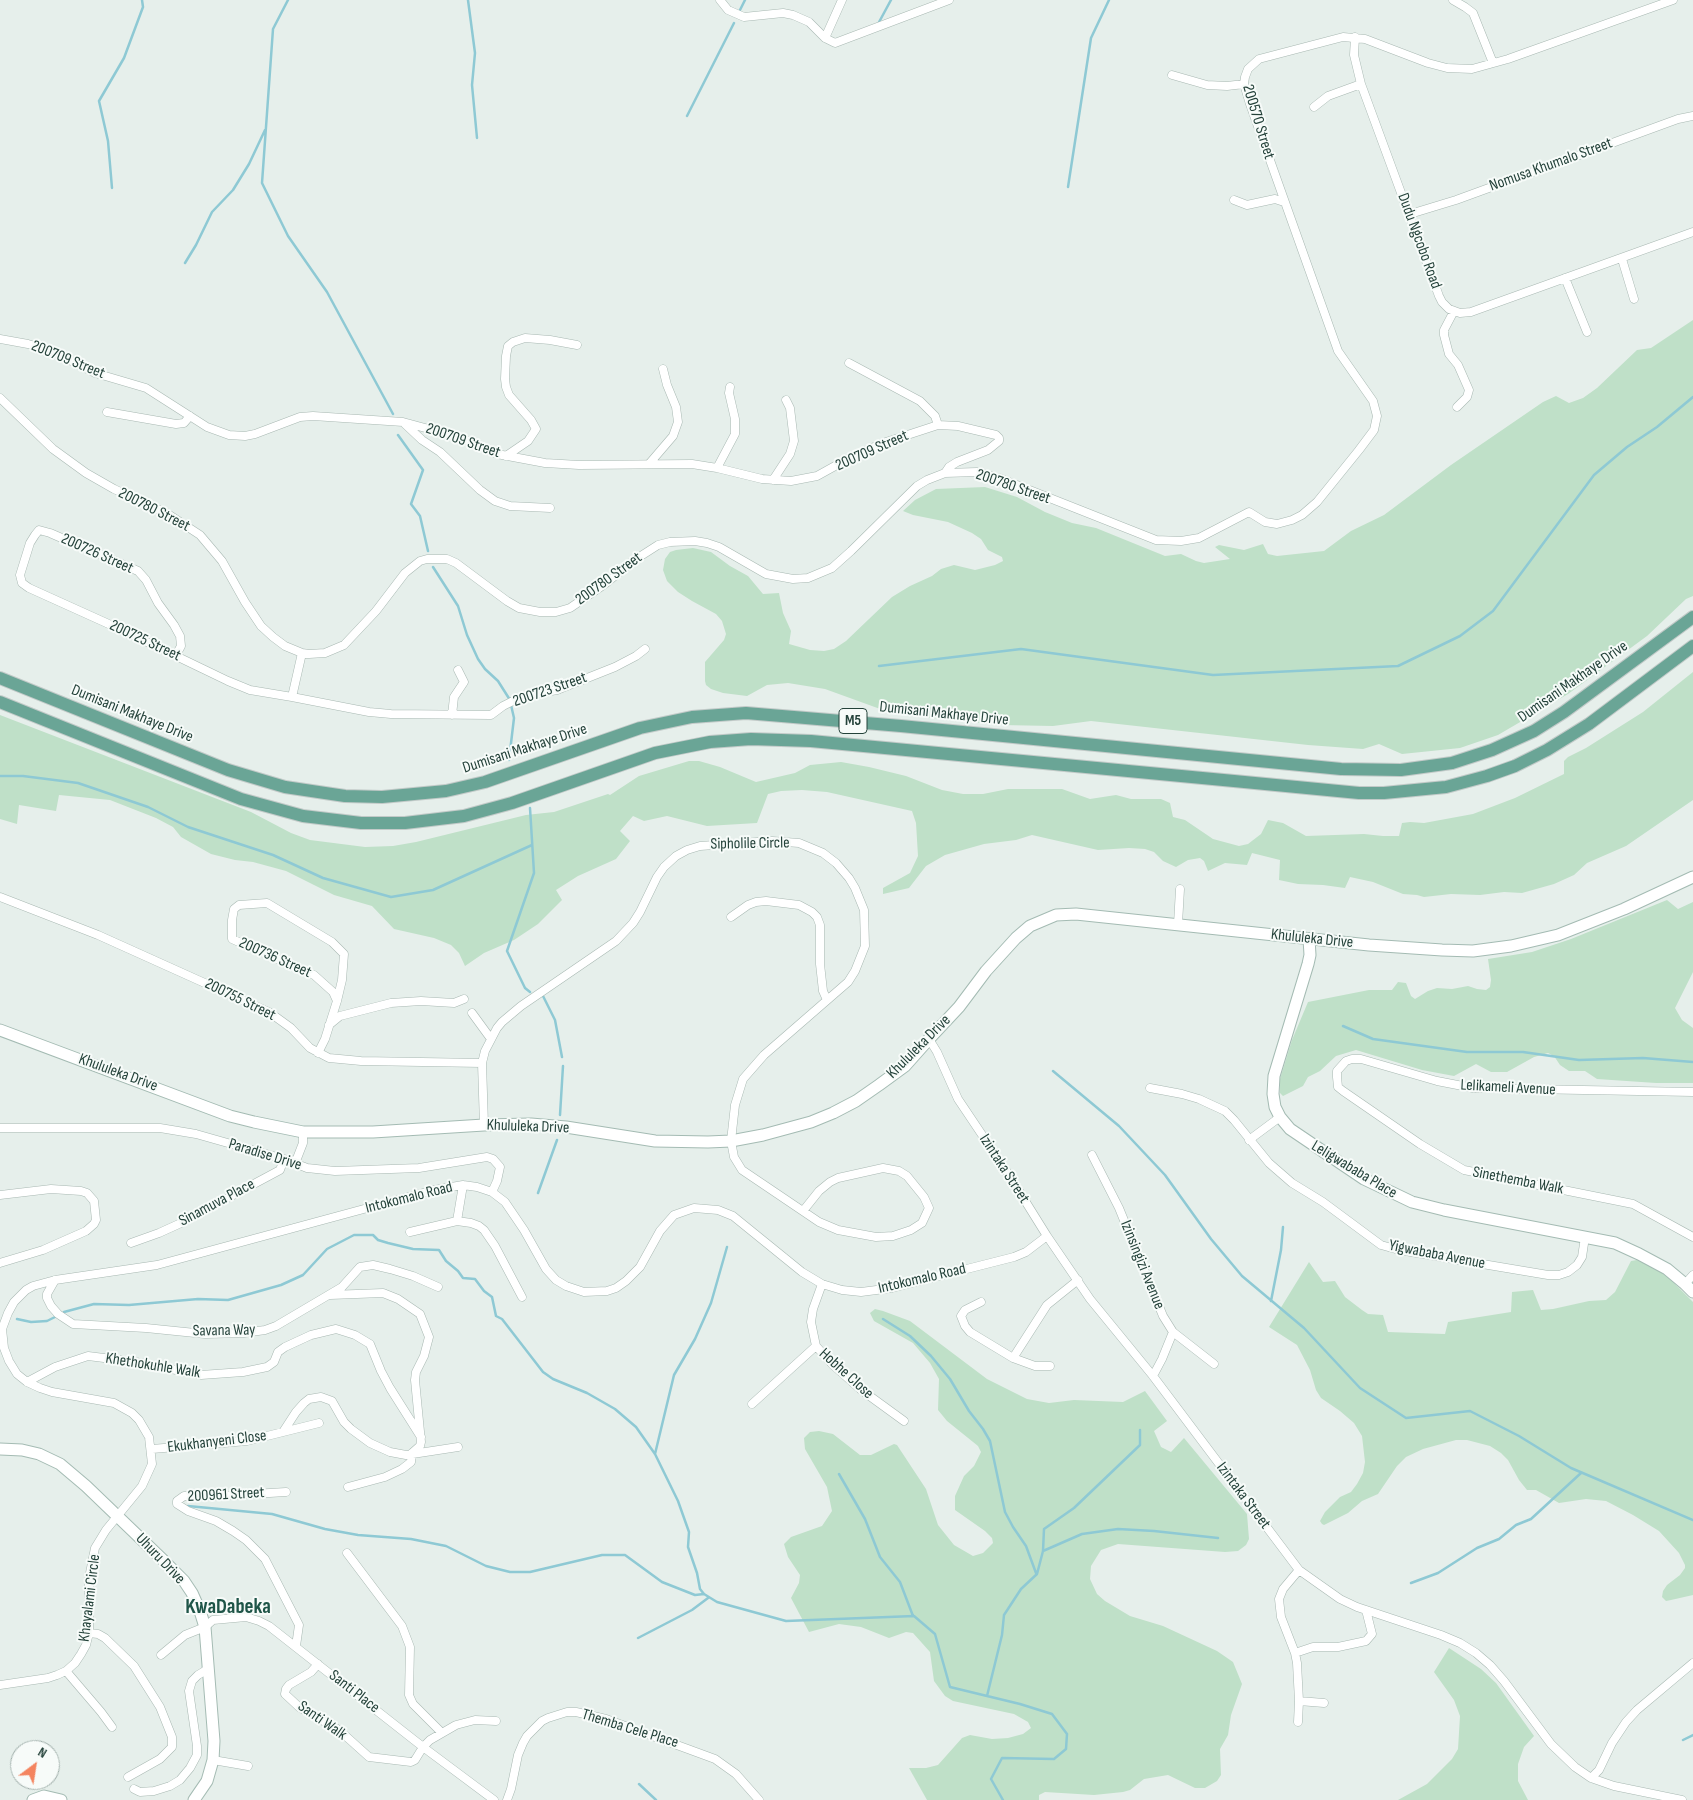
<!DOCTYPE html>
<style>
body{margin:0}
#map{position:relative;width:1693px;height:1800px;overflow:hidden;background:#e6efeb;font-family:"Sofia Sans Condensed",sans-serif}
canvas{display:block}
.north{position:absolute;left:10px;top:1740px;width:50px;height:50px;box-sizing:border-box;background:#f7fbf9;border:1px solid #a3b1ad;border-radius:50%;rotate:31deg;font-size:14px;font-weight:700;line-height:20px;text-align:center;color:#24423a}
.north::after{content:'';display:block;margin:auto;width:18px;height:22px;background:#f4845f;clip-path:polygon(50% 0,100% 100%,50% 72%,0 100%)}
</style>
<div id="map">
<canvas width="1693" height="1800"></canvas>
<div class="north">N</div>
</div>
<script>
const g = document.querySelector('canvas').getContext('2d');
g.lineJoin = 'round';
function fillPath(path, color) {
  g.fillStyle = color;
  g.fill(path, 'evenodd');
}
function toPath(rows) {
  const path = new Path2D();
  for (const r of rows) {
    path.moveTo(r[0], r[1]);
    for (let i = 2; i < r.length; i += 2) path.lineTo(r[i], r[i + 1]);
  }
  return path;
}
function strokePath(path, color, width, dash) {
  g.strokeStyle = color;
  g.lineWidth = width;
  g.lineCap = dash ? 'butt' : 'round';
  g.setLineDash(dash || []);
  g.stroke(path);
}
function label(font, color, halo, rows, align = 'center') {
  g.font = font + ' "Sofia Sans Condensed",sans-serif';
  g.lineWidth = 4;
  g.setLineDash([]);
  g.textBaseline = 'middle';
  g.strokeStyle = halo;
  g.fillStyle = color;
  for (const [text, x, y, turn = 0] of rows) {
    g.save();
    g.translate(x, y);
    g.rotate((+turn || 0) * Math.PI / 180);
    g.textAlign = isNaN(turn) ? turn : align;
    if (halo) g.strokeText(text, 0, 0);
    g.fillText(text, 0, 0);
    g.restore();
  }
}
fillPath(toPath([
 [1693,320,1693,596,1686,599,1647,636,1568,694,1498,735,1460,748,1402,754,1379,744,1363,749,1308,745,1091,721,1053,726,1001,725,894,714,825,689,788,683,767,685,747,696,723,693,711,689,706,685,705,681,705,662,724,640,726,634,722,621,716,614,692,601,678,592,667,581,663,570,665,559,670,552,676,550,693,548,711,552,730,566,748,576,763,594,779,593,783,613,791,631,789,644,810,650,824,651,834,649,846,641,892,597,910,586,932,576,941,569,954,565,975,570,995,565,1003,561,1002,557,988,550,981,539,972,533,948,522,913,515,903,511,915,500,936,489,985,487,1017,497,1045,512,1072,523,1096,528,1165,556,1181,554,1196,561,1204,563,1230,559,1215,547,1219,545,1244,550,1263,544,1268,554,1277,556,1324,551,1351,531,1384,515,1451,465,1543,402,1556,396,1569,403,1583,398,1597,388,1637,350,1651,348],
 [1693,672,1693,800,1626,846,1587,863,1574,875,1554,884,1522,893,1504,892,1480,895,1451,894,1424,897,1417,895,1403,894,1373,882,1350,877,1345,888,1323,885,1298,884,1279,880,1280,860,1252,853,1247,865,1225,863,1208,871,1204,861,1200,858,1188,860,1176,867,1163,861,1154,852,1145,849,1129,848,1098,850,1032,835,1016,840,984,844,945,855,926,866,909,888,883,894,883,888,910,873,918,856,916,823,912,811,827,792,802,790,781,791,768,794,757,823,707,826,667,816,644,821,633,816,620,831,630,841,616,859,578,876,556,890,562,900,538,924,514,940,484,953,465,966,459,953,451,945,434,938,394,929,372,906,334,895,286,871,253,862,235,860,211,854,181,837,173,827,156,818,110,800,59,795,56,811,19,805,17,824,0,819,0,715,251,812,291,833,310,840,365,847,393,846,416,842,526,815,554,812,608,794,610,795,639,776,689,761,699,761,720,767,756,782,795,773,810,765,841,762,869,767,906,776,942,790,963,794,983,794,1008,789,1062,789,1090,799,1116,795,1131,799,1161,799,1170,803,1173,817,1185,820,1213,839,1239,846,1248,844,1261,834,1268,820,1283,823,1306,836,1364,834,1383,836,1399,836,1402,823,1410,822,1424,823,1473,814,1515,798,1564,774,1564,761,1568,757,1586,748,1643,712],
 [1667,900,1678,909,1693,902,1693,972,1675,1008,1682,1020,1693,1028,1693,1083,1656,1083,1597,1079,1585,1071,1569,1071,1560,1065,1554,1056,1548,1053,1534,1057,1507,1072,1491,1072,1476,1064,1454,1076,1422,1070,1356,1050,1336,1056,1320,1071,1308,1077,1303,1086,1283,1096,1280,1093,1280,1079,1292,1040,1308,1002,1369,990,1392,990,1398,982,1406,983,1411,996,1415,999,1428,991,1437,988,1452,989,1468,986,1477,989,1486,990,1490,987,1491,980,1488,959,1532,952,1571,939],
 [1637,1260,1652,1266,1669,1278,1693,1302,1693,1595,1671,1600,1666,1601,1662,1597,1663,1591,1667,1585,1680,1575,1685,1568,1685,1565,1679,1553,1659,1531,1633,1515,1606,1501,1586,1499,1559,1503,1536,1490,1527,1490,1519,1480,1508,1460,1501,1453,1490,1446,1467,1440,1456,1440,1423,1449,1406,1457,1397,1466,1378,1494,1362,1501,1348,1513,1324,1525,1322,1524,1320,1521,1325,1512,1340,1497,1351,1492,1357,1484,1363,1473,1365,1462,1362,1436,1354,1423,1340,1411,1321,1398,1316,1390,1310,1370,1297,1345,1269,1327,1309,1262,1323,1282,1335,1281,1345,1297,1362,1310,1368,1314,1383,1315,1388,1332,1445,1334,1448,1322,1511,1312,1512,1292,1533,1290,1541,1310,1553,1309,1589,1301,1606,1300,1615,1292,1631,1261],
 [875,1309,883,1311,910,1321,987,1379,1027,1399,1049,1403,1074,1400,1123,1402,1145,1391,1167,1421,1154,1431,1161,1447,1171,1452,1184,1438,1247,1514,1249,1539,1246,1545,1238,1551,1225,1552,1118,1544,1101,1550,1091,1566,1090,1579,1097,1594,1105,1601,1130,1616,1163,1626,1217,1651,1233,1662,1242,1684,1231,1715,1228,1735,1220,1749,1221,1775,1217,1781,1205,1788,1195,1788,1168,1775,1144,1779,1130,1790,1123,1792,1094,1795,1045,1792,1039,1795,1039,1800,927,1800,909,1768,926,1768,938,1765,962,1738,970,1735,992,1739,1008,1738,1023,1734,1031,1728,1028,1722,1014,1714,953,1701,945,1696,934,1681,930,1652,913,1633,906,1632,889,1638,861,1627,839,1624,809,1632,791,1598,799,1583,800,1575,788,1557,784,1544,791,1537,822,1526,832,1511,827,1487,805,1449,804,1438,810,1432,819,1431,833,1434,860,1455,871,1455,894,1444,897,1445,926,1489,938,1525,954,1545,973,1556,983,1553,993,1543,992,1538,985,1531,955,1510,955,1496,964,1476,974,1466,981,1452,978,1446,947,1421,938,1410,939,1379,930,1363,913,1343,874,1321,870,1313],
 [1449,1648,1481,1669,1496,1683,1534,1736,1524,1747,1518,1764,1518,1781,1528,1800,1398,1800,1427,1784,1452,1759,1458,1749,1460,1716,1454,1700,1434,1672]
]), '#bfe0c8');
strokePath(toPath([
 [288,0,273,29,262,183,288,236,327,292,393,414],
 [468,0,475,53,472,85,477,138],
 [739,12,745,0],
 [878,24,891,0],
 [687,116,734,23],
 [1068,187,1091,38,1109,0],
 [112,188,108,141,99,101,124,58,143,7,142,0],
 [185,263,196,245,212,212,233,190,249,164,265,130],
 [398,435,423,470,411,504,420,516,428,551],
 [433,567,458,606,467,635,478,659,485,669,498,681,510,700],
 [879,666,1021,649,1213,675,1398,666,1460,636,1493,611,1594,475,1627,447,1657,427,1693,397],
 [509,760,514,718,511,705],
 [0,776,23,776,78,783,148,807,188,827,273,855,323,878,391,897,433,890,532,845],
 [530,992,525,988,507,951,534,873,530,808],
 [543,996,555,1020,562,1057],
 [1343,1026,1373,1039,1467,1052,1523,1052,1579,1060,1643,1058,1693,1062],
 [1053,1071,1119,1126,1165,1175,1211,1239,1242,1276,1304,1328,1360,1388,1406,1418,1470,1411,1519,1436,1571,1468,1693,1520],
 [560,1115,563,1066],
 [538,1193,557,1140],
 [1271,1301,1281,1250,1283,1227],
 [64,1312,94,1304,129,1305,198,1299,228,1300,281,1285,303,1275,327,1249,354,1235,373,1235,378,1240,388,1243,413,1249,439,1250,446,1261,458,1271,463,1278,475,1279,484,1291,492,1297,496,1316,502,1319,543,1372,553,1379,587,1393,615,1409,636,1427,655,1454,678,1501,689,1532,688,1547,697,1573,700,1589,704,1594,717,1602,786,1621,914,1616,935,1634,950,1687,1020,1704,1052,1714,1067,1734,1066,1749,1054,1759,1002,1758,991,1779,1003,1800],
 [17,1319,31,1322,47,1321,57,1316],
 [883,1319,910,1336,931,1356,950,1379,969,1411,983,1429,990,1441,1005,1512,1013,1527,1026,1546,1036,1573],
 [655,1454,674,1375,695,1339,711,1303,727,1247],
 [839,1474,865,1519,880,1557,900,1582,913,1616],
 [188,1506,272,1514,325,1529,358,1535,411,1539,446,1546,486,1566,510,1572,530,1572,602,1555,625,1555,662,1582,695,1595,704,1594],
 [1043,1551,1082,1534,1118,1529,1154,1531,1218,1538],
 [1411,1583,1438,1573,1477,1548,1499,1539,1516,1525,1531,1519,1581,1473],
 [638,1638,692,1610,708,1598],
 [987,1696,1002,1635,1004,1615,1021,1589,1037,1574,1043,1551,1044,1529,1074,1508,1140,1445,1140,1430],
 [1683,1740,1693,1735],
 [639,1784,656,1800]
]), '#8ec9d4', 2.5);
const street = toPath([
 [720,0,728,10,744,17,783,13,793,15,809,22,825,38,835,43,949,0],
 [1453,0,1465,7,1473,13,1493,63],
 [1355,37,1354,55,1361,84,1439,296,1442,302,1449,309,1460,313,1471,312,1693,232],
 [825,38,842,0],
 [1172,75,1207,85,1227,86,1244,84],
 [1314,107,1328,96,1361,84],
 [1234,200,1247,205,1275,199,1284,202],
 [1410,214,1456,200,1678,119,1693,116],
 [1622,259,1634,299],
 [1565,278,1587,332],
 [1454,311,1444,330,1444,335,1449,354,1458,365,1469,390,1467,397,1457,407],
 [0,339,28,344,50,350,95,373,146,388,207,427,229,435,245,436,255,434,300,417,313,416,403,422,462,438,497,454,545,463,579,465,692,464,717,468,762,479,791,481,817,476,853,456,886,442,938,425,958,426,996,435,999,438,999,441,988,450,957,462,949,467,945,473],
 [849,363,920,401,935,416,938,425],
 [0,398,53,449,86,473,114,489,168,514,200,535,222,561,245,602,261,626,273,637,285,646,302,653,309,654,325,653,344,645,376,611,405,573,420,561,427,559,447,559,456,563,507,601,519,608,540,612,556,612,570,608,605,584,633,561,658,545,670,542,695,541,707,543,719,547,766,574,793,579,808,578,832,568,851,551,917,486,927,480,945,473,977,472,999,478,1156,540,1181,541,1199,538,1249,512,1265,522,1277,524,1292,520,1302,515,1317,502,1359,450,1374,430,1377,416,1373,401,1338,351,1250,104,1244,84,1245,77,1248,69,1259,59,1343,37,1365,39,1428,63,1447,68,1472,69,1508,59,1673,0],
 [107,412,176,424,184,423,190,416],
 [405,424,422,440,440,452,480,490,495,501,510,506,550,508],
 [506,456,528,441,536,429,531,420,509,395,506,387,505,379,506,356,508,346,513,342,525,338,550,340,577,345],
 [649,464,673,436,678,422,676,407,667,385,663,369],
 [717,468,735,434,735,419,729,393,730,387],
 [773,480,790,454,794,441,790,408,786,400],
 [176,655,181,646,180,636,174,625,158,603,146,580,138,571,50,533,39,530,35,535,30,543,20,575,22,583,29,588,122,630,228,681,250,690,292,697,302,653],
 [292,697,369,712,391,714,491,715,503,706,523,696,557,690,615,667,636,656,645,649],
 [452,715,454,697,464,682,458,670],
 [0,897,98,935,269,1012,291,1028,310,1048,329,1058,361,1061,482,1063],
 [731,917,748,905,756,902,766,901,799,905,812,912,817,917,820,925,820,964,823,991,827,1000],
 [1178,924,1180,889],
 [472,1013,491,1039],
 [329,1025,340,1016,391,1003,421,1001,454,1003,464,999],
 [929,1039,937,1052,958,1099,1009,1175,1047,1236,1090,1299,1153,1376,1299,1570,1340,1599,1357,1607,1441,1635,1460,1643,1476,1653,1490,1665,1504,1681,1551,1744,1575,1767,1591,1778,1614,1786,1682,1800],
 [318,1053,325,1039,337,1001,342,980,344,954,332,942,267,903,239,905,234,909,232,920,232,939,314,975,333,992,337,1001],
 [1150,1088,1182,1094,1199,1099,1225,1111,1234,1120,1269,1163,1292,1183,1323,1202,1381,1245,1399,1250,1548,1275,1559,1275,1568,1272,1577,1265,1582,1257,1585,1237],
 [1693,1092,1473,1088,1437,1081,1361,1059,1352,1059,1346,1061,1337,1071,1337,1077,1338,1087,1343,1091,1420,1144,1464,1170,1633,1204,1693,1237],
 [484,1125,482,1063,485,1051,497,1028,502,1022,521,1006,616,941,633,923,640,912,657,877,664,867,676,856,687,850,700,846,772,841,799,843,823,853,836,863,849,878,855,888,864,910,865,946,855,971,848,982,764,1055,743,1079,735,1105,731,1141,734,1157,742,1170,819,1222,838,1230,876,1237,893,1236,911,1230,922,1223,929,1208,924,1197,907,1176,899,1171,883,1168,838,1178,830,1182,819,1191,803,1211],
 [0,1128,160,1128,196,1134,284,1159,307,1168,335,1171,419,1168,487,1157,493,1159,500,1167,497,1181,492,1192],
 [1249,1140,1280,1117],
 [1092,1155,1119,1208,1163,1316,1173,1332,1162,1359,1153,1376],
 [290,1160,296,1161,303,1143,303,1132],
 [0,1195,51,1189,81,1191,87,1193,94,1201,96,1220,94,1224,86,1231,43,1250,0,1263],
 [457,1221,463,1185],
 [410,1232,457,1221,471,1223,479,1226,484,1230,495,1246,522,1297],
 [131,1243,159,1233,181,1223,280,1170,284,1159],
 [55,1280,47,1294,47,1298,51,1306,58,1314,73,1324,146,1328,205,1334,244,1333,265,1330,276,1326,342,1287,360,1267,373,1265,390,1269,413,1276,438,1287],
 [822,1284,813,1309,811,1322,816,1346,833,1365,860,1389,904,1421],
 [1685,1284,1693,1275],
 [330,1295,383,1293,398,1299,420,1314,429,1337,424,1356,416,1372,415,1380,421,1442,420,1446,412,1453],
 [981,1302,965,1310,961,1316,965,1326,970,1332,1013,1358,1035,1366,1050,1366],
 [1173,1332,1214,1364],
 [1013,1358,1047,1305,1078,1280],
 [27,1382,55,1367,88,1356,136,1362,201,1375,243,1372,267,1367,274,1362,278,1352,285,1347,311,1335,336,1329,355,1335,370,1344,381,1371,390,1388,421,1437],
 [752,1404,816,1346],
 [283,1432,296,1412,304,1403,309,1399,321,1397,332,1401,344,1422,351,1429,370,1443,390,1452,406,1455,458,1447],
 [152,1449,247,1441,319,1423],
 [348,1487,385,1477,402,1469,411,1462,412,1453],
 [286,1492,220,1496,184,1496,177,1501,177,1504,188,1511,216,1521,233,1531,246,1540,265,1559,299,1625,296,1646],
 [347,1553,402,1626,410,1647,409,1695,413,1704,441,1732],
 [89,1633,98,1634,105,1638,134,1666,160,1707,172,1737,172,1747,160,1759,128,1777],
 [1295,1653,1313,1647,1338,1647,1366,1641,1372,1634,1366,1610],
 [161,1655,185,1635,205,1627,213,1620,246,1617,259,1621,269,1626,423,1747,494,1800],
 [318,1664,311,1672,289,1685,286,1689,285,1694,299,1707,339,1730,369,1757,411,1762,415,1760,423,1747,430,1740,456,1725,475,1720,496,1721],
 [66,1671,101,1712,112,1727],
 [0,1685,48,1678,57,1675,66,1671,75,1663,81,1654,86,1645,89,1633,89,1578,95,1548,106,1530,142,1486,152,1464,149,1437,139,1420,132,1413,114,1403,52,1392,40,1388,27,1382,17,1374,9,1361,4,1348,2,1329,8,1313,14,1302,26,1290,33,1286,55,1280,157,1265,434,1190,463,1185,477,1187,492,1192,505,1202,524,1230,546,1269,556,1280,566,1286,584,1292,607,1291,616,1288,626,1281,640,1267,660,1231,674,1215,694,1208,718,1210,733,1216,802,1272,822,1284,842,1290,861,1292,892,1288,1014,1257,1026,1252,1047,1236],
 [1299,1701,1324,1703],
 [1298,1722,1299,1701,1297,1663,1295,1653,1281,1617,1279,1599,1283,1589,1299,1570],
 [213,1760,248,1766],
 [1591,1778,1599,1770,1612,1743,1626,1722,1637,1710,1693,1663],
 [134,1789,140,1792,154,1791,170,1786,180,1780,190,1768,197,1755,197,1746,189,1691,192,1681,198,1675,208,1669],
 [507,1800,511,1789,518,1755,523,1743,527,1736,542,1721,548,1718,567,1712,576,1712,606,1719,715,1759,736,1774,759,1800]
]);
const secondary = toPath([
 [1309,939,1310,955,1308,964,1274,1076,1273,1094,1275,1107,1280,1117,1290,1129,1364,1179,1412,1202,1444,1210,1615,1243,1639,1254,1667,1269,1685,1284,1693,1292],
 [0,1030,230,1116,254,1122,303,1132,373,1132,484,1125,531,1124,566,1127,655,1141,708,1142,731,1141,763,1135,811,1122,833,1113,856,1101,879,1085,905,1066,929,1039,959,1007,986,971,1016,938,1030,926,1056,915,1076,914,1369,945,1442,950,1473,951,1511,946,1558,935,1624,909,1693,877],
 [0,1449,22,1450,39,1454,60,1464,86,1486,163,1560,184,1581,192,1593,200,1611,205,1627,214,1741,213,1760,207,1781,194,1800],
 [33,1800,44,1796,61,1800]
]);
const primary = toPath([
 [0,678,228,770,285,787,345,796,382,797,446,791,485,782,640,728,692,717,746,713,901,726,1341,769,1401,770,1452,763,1492,750,1534,731,1564,712,1693,617],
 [0,702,241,799,303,816,361,823,405,823,464,816,512,803,655,753,710,742,751,739,811,741,1234,781,1359,793,1384,793,1446,787,1487,776,1515,766,1547,750,1589,724,1693,646]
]);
strokePath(street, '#a8b8b2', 9);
strokePath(secondary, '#a4bbb3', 13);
strokePath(primary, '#c2cac8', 14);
strokePath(street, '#fff', 8);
strokePath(secondary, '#fff', 11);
strokePath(primary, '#6aa596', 12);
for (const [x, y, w] of [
 [853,721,28]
]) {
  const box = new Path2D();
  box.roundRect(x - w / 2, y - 12.5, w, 25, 4);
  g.fillStyle = '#f7fbf9';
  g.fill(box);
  strokePath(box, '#24423a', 1);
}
label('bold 15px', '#24423a', null, [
 ["M5",853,721]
]);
label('16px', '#24423a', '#f7fbf9', [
 ["200570 Street",1258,122,73],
 ["Nomusa Khumalo Street",1551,165,-20],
 ["Dudu Ngcobo Road",1419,241,70],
 ["200709 Street",68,360,22],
 ["200709 Street",463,441,19],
 ["200709 Street",872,451,-24],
 ["200780 Street",1013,487,19],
 ["200780 Street",154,510,27],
 ["200726 Street",97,554,24],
 ["200780 Street",609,579,-36],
 ["200725 Street",145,641,25],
 ["Dumisani Makhaye Drive",1573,682,-35],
 ["200723 Street",550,690,-19],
 ["Dumisani Makhaye Drive",132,714,22],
 ["Dumisani Makhaye Drive",944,714,6],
 ["Dumisani Makhaye Drive",525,749,-18],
 ["Sipholile Circle",750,844,-1],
 ["Khululeka Drive",1312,939,6],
 ["200736 Street",275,958,24],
 ["200755 Street",240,1000,26],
 ["Khululeka Drive",919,1047,-45],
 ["Khululeka Drive",118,1073,20],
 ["Lelikameli Avenue",1508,1088,3],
 ["Khululeka Drive",528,1127,2],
 ["Paradise Drive",265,1155,17],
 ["Izintaka Street",1004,1169,57],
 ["Leligwababa Place",1354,1170,31],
 ["Sinethemba Walk",1518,1181,11],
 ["Intokomalo Road",409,1198,-14],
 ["Sinamuva Place",217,1203,-28],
 ["Yigwababa Avenue",1437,1255,11],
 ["Izinsingizi Avenue",1142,1265,68],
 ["Intokomalo Road",922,1279,-13],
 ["Savana Way",224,1331,-1],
 ["Khethokuhle Walk",153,1366,9],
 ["Hobhe Close",846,1374,42],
 ["Ekukhanyeni Close",217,1442,-7],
 ["200961 Street",226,1495,-3],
 ["Izintaka Street",1243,1496,53],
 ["Uhuru Drive",160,1559,46],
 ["Khayalami Circle",90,1598,-83],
 ["Santi Place",354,1692,38],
 ["Santi Walk",322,1721,35],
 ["Themba Cele Place",630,1729,17]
]);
label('bold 21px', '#1f5548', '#f7fbf9', [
 ["KwaDabeka",228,1608]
]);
</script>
